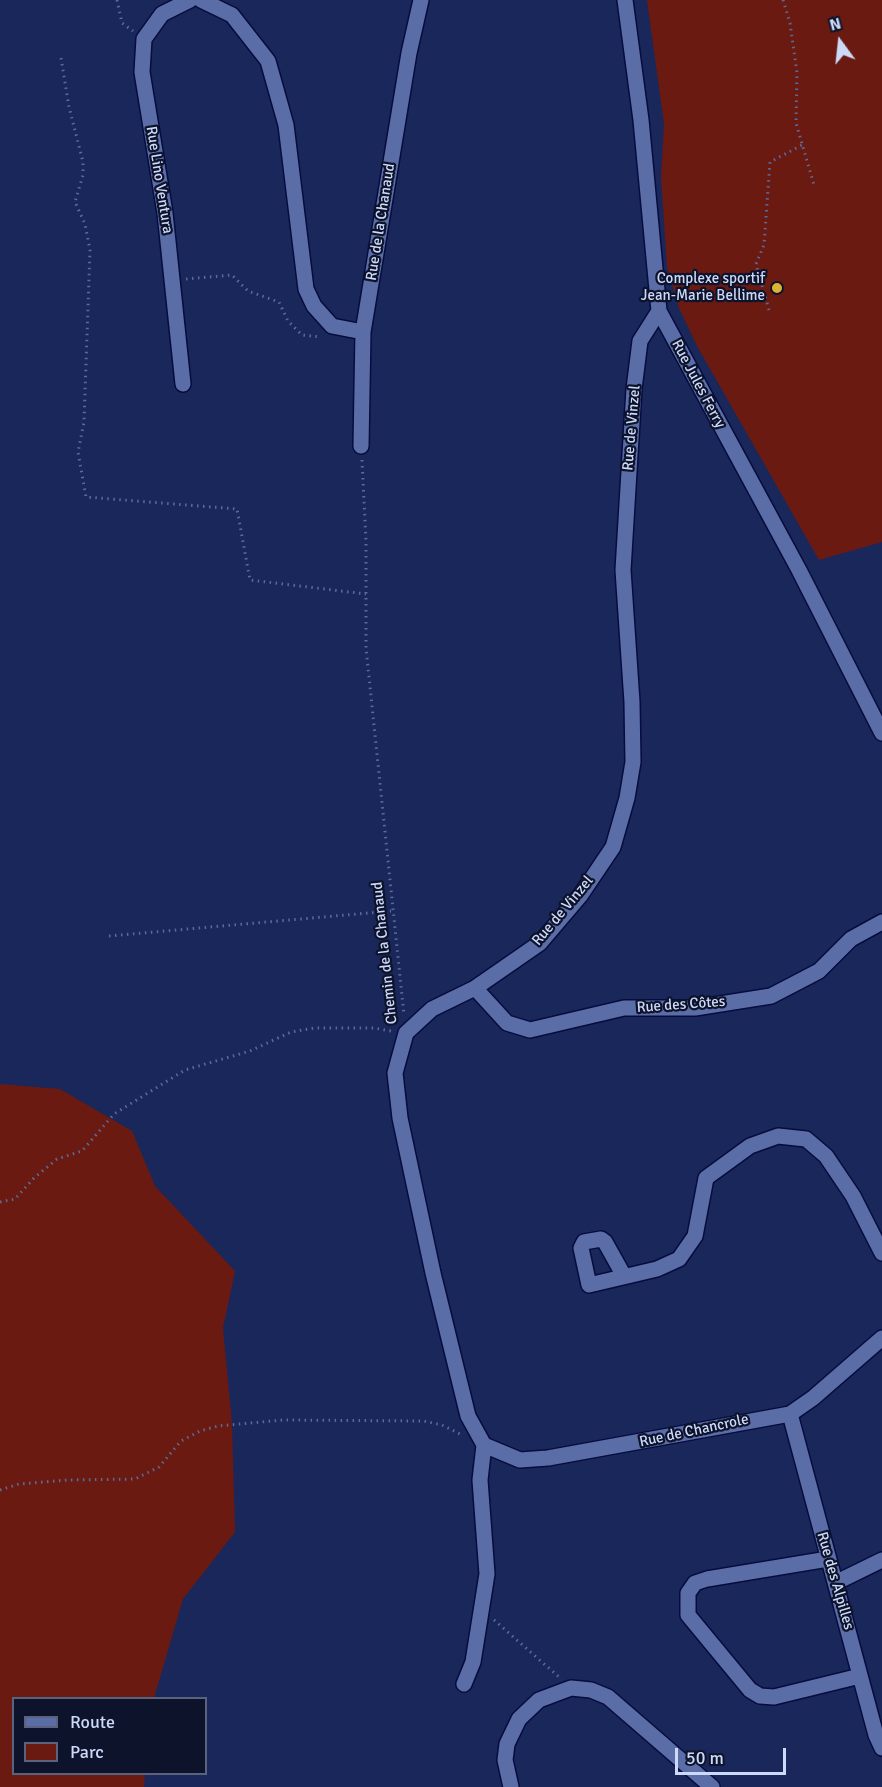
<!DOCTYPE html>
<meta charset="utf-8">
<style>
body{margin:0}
#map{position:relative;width:882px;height:1787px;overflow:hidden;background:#1a275b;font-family:Signika,sans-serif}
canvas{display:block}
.legend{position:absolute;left:12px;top:1697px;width:195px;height:78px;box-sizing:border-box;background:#0d132a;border:2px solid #5a627d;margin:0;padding:8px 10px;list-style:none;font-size:18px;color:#cdd9f9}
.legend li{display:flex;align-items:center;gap:12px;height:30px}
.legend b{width:30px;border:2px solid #5a627d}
.north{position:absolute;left:810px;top:12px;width:60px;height:60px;-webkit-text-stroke:4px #0d132a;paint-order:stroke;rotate:345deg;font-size:16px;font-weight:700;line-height:24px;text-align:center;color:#cdd9f9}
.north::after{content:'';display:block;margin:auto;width:21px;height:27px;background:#cdd9f9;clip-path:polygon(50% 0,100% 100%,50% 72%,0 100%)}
.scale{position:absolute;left:675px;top:1748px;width:111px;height:27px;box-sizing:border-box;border:3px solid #cdd9f9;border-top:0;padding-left:8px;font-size:18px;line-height:21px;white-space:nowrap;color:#cdd9f9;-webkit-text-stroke:4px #0d132a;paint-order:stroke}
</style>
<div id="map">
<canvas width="882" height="1787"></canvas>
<ul class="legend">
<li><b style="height:8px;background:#5a6da7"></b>Route</li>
<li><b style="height:16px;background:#6b1a12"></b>Parc</li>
</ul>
<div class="north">N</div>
<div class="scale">50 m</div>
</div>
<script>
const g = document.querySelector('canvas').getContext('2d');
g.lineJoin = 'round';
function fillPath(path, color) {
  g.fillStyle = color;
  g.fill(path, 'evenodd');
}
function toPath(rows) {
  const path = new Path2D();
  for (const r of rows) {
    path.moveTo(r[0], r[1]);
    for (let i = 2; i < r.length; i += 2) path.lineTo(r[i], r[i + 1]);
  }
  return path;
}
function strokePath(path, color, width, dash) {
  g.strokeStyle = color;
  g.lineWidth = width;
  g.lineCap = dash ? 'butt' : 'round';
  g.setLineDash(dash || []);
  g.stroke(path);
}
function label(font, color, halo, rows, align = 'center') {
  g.font = font + ' Signika,sans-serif';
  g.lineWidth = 4.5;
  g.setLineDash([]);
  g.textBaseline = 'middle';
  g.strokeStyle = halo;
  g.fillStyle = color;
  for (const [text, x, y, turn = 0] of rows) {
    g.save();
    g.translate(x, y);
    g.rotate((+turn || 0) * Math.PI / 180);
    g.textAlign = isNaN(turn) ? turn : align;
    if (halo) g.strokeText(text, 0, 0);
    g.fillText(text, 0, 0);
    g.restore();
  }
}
fillPath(toPath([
 [647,0,882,0,882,542,819,560,697,346,679,308,667,267,661,177,664,124],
 [0,1084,60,1089,132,1131,155,1186,235,1271,223,1328,232,1424,235,1532,183,1599,154,1698,14,1698,14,1774,145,1774,144,1787,0,1787]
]), '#6b1a12');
const minor = toPath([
 [201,0,232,15,268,61,286,125,306,289,314,306,332,326,363,332],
 [625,0,641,120,659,311,799,570,882,733],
 [183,384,165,213,142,72,144,39,162,14,190,0],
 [361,446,363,332,409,53,421,0],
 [475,988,507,1023,530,1030,624,1008,695,1008,771,996,819,971,851,939,882,922],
 [624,1276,605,1242,601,1239,584,1242,581,1248,589,1285,657,1269,679,1259,695,1236,706,1178,750,1146,778,1136,806,1139,826,1156,853,1196,882,1253],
 [790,1414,876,1735,882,1748],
 [484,1445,468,1416,433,1273,400,1118,395,1073,406,1033,432,1009,475,988,540,943,580,896,613,847,627,798,633,762,632,702,623,570,634,389,640,341,659,311],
 [484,1445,520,1460,548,1458,790,1414,813,1398,882,1338],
 [828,1559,707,1579,695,1583,688,1593,688,1615,750,1690,760,1696,774,1697,860,1676],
 [837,1582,882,1560],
 [464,1684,473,1662,487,1574,480,1480,484,1445],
 [511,1787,505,1760,507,1744,519,1719,539,1700,571,1688,591,1690,608,1697,712,1787]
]);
strokePath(minor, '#070c3e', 18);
strokePath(toPath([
 [117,0,122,23,133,31],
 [783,0,790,23,797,73,796,123,814,185],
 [61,58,69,107,83,162,83,175,75,202,85,224,90,250,84,422,78,452,86,497,237,509,250,580,366,594],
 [186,279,232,275,248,291,279,302,288,321,302,335,321,337],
 [769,310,756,264,764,245,770,162,802,145],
 [362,460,366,541,366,648,404,1015],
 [109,936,391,911],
 [0,1202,15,1199,34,1178,57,1159,82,1151,114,1114,185,1070,250,1051,291,1032,314,1028,374,1028,391,1031],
 [0,1490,19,1484,68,1480,135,1479,159,1467,181,1441,200,1431,218,1426,283,1420,423,1421,442,1425,462,1435],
 [494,1620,559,1677]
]), '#5e6a97', 3, [1.5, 4.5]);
strokePath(minor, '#5a6da7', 15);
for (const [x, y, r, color] of [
 [777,288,6,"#dcb233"]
]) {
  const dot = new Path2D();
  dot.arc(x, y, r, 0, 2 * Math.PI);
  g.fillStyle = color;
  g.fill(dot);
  strokePath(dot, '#0d132a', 2);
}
label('15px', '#cdd9f9', '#0d132a', [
 ["Rue Lino Ventura",159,180,81],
 ["Rue de la Chanaud",381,222,-81],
 ["Rue Jules Ferry",698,384,62],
 ["Rue de Vinzel",632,428,-85],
 ["Rue de Vinzel",563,911,-50],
 ["Chemin de la Chanaud",385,953,-96],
 ["Rue des Côtes",681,1005,-4],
 ["Rue de Chancrole",694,1431,-12],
 ["Rue des Alpilles",835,1581,74]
]);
label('15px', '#cdd9f9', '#0d132a', [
 ["Complexe sportif",765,279],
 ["Jean-Marie Bellime",765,296]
], 'right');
</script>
